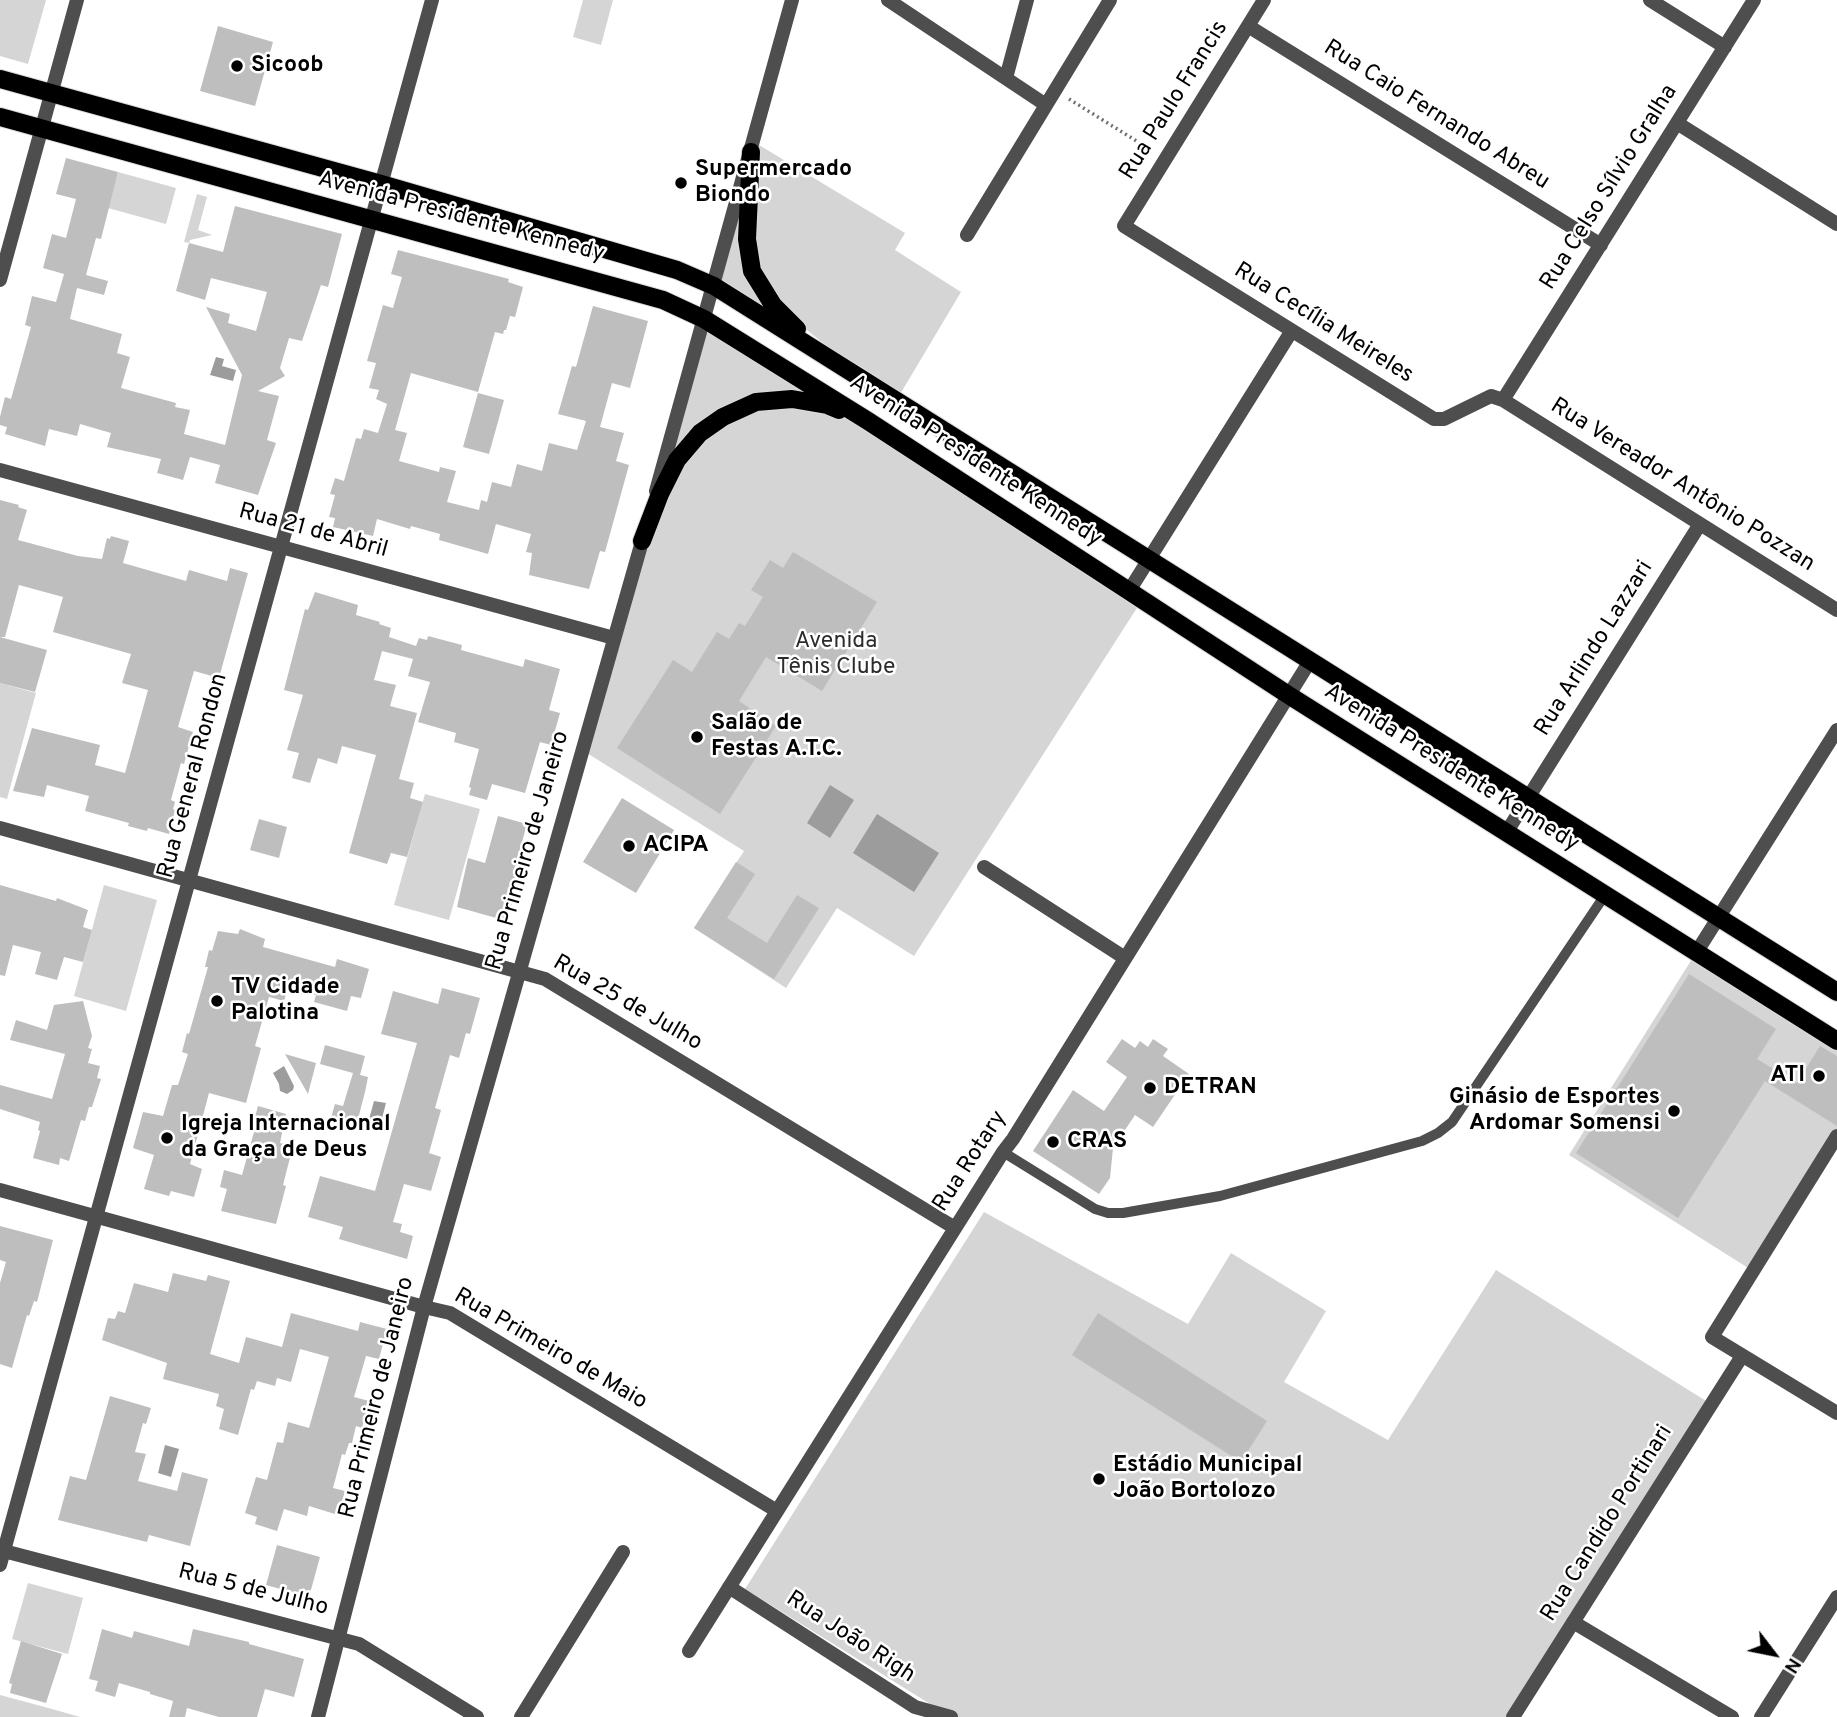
<!DOCTYPE html>
<meta charset="utf-8">
<style>
body{margin:0}
#map{position:relative;width:1837px;height:1717px;overflow:hidden;background:#fff;font-family:Overpass,sans-serif}
canvas{display:block}
.north{position:absolute;left:1739px;top:1619px;width:70px;height:70px;-webkit-text-stroke:5px #fff;paint-order:stroke;rotate:122deg;font-size:19px;font-weight:700;line-height:28px;text-align:center;color:#000}
.north::after{content:'';display:block;margin:auto;width:24px;height:32px;background:#000;clip-path:polygon(50% 0,100% 100%,50% 72%,0 100%)}
</style>
<div id="map">
<canvas width="1837" height="1717"></canvas>
<div class="north">N</div>
</div>
<script>
const g = document.querySelector('canvas').getContext('2d');
g.lineJoin = 'round';
function fillPath(path, color) {
  g.fillStyle = color;
  g.fill(path, 'evenodd');
}
function toPath(rows) {
  const path = new Path2D();
  for (const r of rows) {
    path.moveTo(r[0], r[1]);
    for (let i = 2; i < r.length; i += 2) path.lineTo(r[i], r[i + 1]);
  }
  return path;
}
function strokePath(path, color, width, dash) {
  g.strokeStyle = color;
  g.lineWidth = width;
  g.lineCap = dash ? 'butt' : 'round';
  g.setLineDash(dash || []);
  g.stroke(path);
}
function label(font, color, halo, rows, align = 'center') {
  g.font = font + ' Overpass,sans-serif';
  g.lineWidth = 5;
  g.setLineDash([]);
  g.textBaseline = 'middle';
  g.strokeStyle = halo;
  g.fillStyle = color;
  for (const [text, x, y, turn = 0] of rows) {
    g.save();
    g.translate(x, y);
    g.rotate((+turn || 0) * Math.PI / 180);
    g.textAlign = isNaN(turn) ? turn : align;
    if (halo) g.strokeText(text, 0, 0);
    g.fillText(text, 0, 0);
    g.restore();
  }
}
fillPath(toPath([
 [0,0,46,0,28,64,0,56],
 [583,0,613,0,601,45,573,37],
 [759,145,905,233,895,250,961,292,899,396,850,365,791,317,761,270,755,245,755,171],
 [118,172,176,188,166,224,108,208],
 [745,185,744,247,776,318,718,285],
 [197,194,207,197,198,230,212,235,190,240,189,243,184,242],
 [707,329,814,395,775,394,672,452],
 [756,402,827,405,1142,600,914,956,837,908,786,988,694,928,744,851,582,750,642,541,677,460],
 [0,683,36,693,7,799,0,797],
 [425,794,480,809,449,920,394,905],
 [104,885,157,900,126,1011,74,996],
 [1692,959,1837,1051,1837,1136,1753,1271,1569,1155],
 [984,1212,1188,1324,1231,1253,1326,1311,1284,1382,1388,1440,1496,1270,1711,1404,1513,1717,951,1717,745,1589],
 [28,1583,83,1598,68,1654,12,1639],
 [0,1695,52,1709,80,1717,0,1717]
]), '#d5d5d5');
fillPath(toPath([
 [216,357,224,359,222,366,236,370,233,381,210,375],
 [830,785,854,800,830,838,807,823],
 [877,814,939,853,914,892,853,853],
 [284,1066,294,1086,293,1090,287,1094,280,1091,279,1084,273,1073],
 [374,1101,386,1103,380,1126,374,1129,368,1123],
 [165,1445,179,1449,171,1477,158,1473]
]), '#9c9c9c');
fillPath(toPath([
 [218,26,273,42,255,106,200,91],
 [66,158,118,172,101,239,96,238,86,275,108,281,104,295,77,288,70,319,122,334,117,353,130,357,121,388,176,403,175,407,190,410,184,434,225,445,242,375,206,307,230,314,228,323,256,331,267,292,211,278,205,300,176,291,189,243,223,252,235,206,342,234,328,287,321,285,302,341,289,338,280,368,285,376,258,391,279,396,267,440,276,443,258,495,215,483,220,465,190,457,183,480,157,473,161,459,107,447,111,433,80,424,77,436,49,429,45,446,5,434,7,427,0,425,0,417,5,397,11,399,31,327,25,325,32,296,56,302,64,274,43,268,52,234,66,238,76,199,56,194],
 [398,250,509,279,508,282,523,287,515,317,510,316,506,330,504,330,503,334,495,332,478,392,411,373,395,430,407,433,399,461,439,472,440,467,456,471,447,502,479,510,481,500,487,502,492,482,511,487,517,464,542,471,549,443,577,450,586,421,558,414,572,366,576,367,593,306,648,321,630,388,612,383,600,427,624,433,616,461,629,465,605,552,600,551,589,589,529,575,532,553,526,552,531,534,496,524,488,554,439,540,440,534,411,526,410,529,377,519,373,536,333,527,335,518,329,517,335,495,330,494,335,478,344,481,356,438,361,439,364,429,378,433,387,404,376,399,379,390,369,388,376,363,367,361,383,305,393,308,402,277,391,274],
 [478,393,504,400,489,454,463,447],
 [0,500,19,505,18,507,27,510,18,540,78,556,102,559,107,538,110,539,111,536,129,541,123,563,186,581,189,570,227,581,230,568,248,573,219,678,194,671,178,727,193,732,184,764,181,763,171,800,175,802,173,809,175,810,169,834,148,828,147,831,128,826,129,823,85,811,89,796,47,785,44,797,13,791,32,728,100,745,95,765,125,773,148,690,122,683,131,654,53,632,63,597,19,585,5,637,0,637],
 [793,552,877,602,822,691,766,657,739,701,776,726,720,814,617,748,673,660,692,672,717,632,729,639,739,623,745,626,763,597,751,590,770,560,783,568],
 [315,592,358,605,356,615,380,622,379,624,391,628,389,637,416,646,419,638,427,640,428,636,462,645,461,650,523,667,525,659,560,669,549,710,560,713,551,745,540,742,525,793,492,784,487,800,469,795,471,788,469,787,479,749,454,742,456,733,418,722,430,682,408,676,413,659,382,651,374,680,396,685,390,706,417,713,399,779,414,783,410,798,423,802,407,857,391,853,387,864,349,853,376,755,342,746,337,764,318,758,310,783,292,778,299,753,287,750,303,695,284,690,305,609,308,610],
 [0,637,47,650,35,692,0,683],
 [622,798,674,830,636,893,583,862],
 [498,816,527,824,515,867,521,869,507,921,457,907,468,858,485,863],
 [259,819,287,827,279,858,250,850],
 [736,862,755,874,727,918,767,943,797,895,819,908,774,979,694,928],
 [0,885,56,901,57,898,88,910,83,927,92,930,83,962,64,957,57,980,35,974,41,952,13,945,5,976,0,975],
 [240,929,265,939,263,947,335,967,337,959,369,969,361,998,351,996,347,1011,314,1002,316,995,288,988,284,1001,269,997,255,1046,261,1048,246,1103,209,1093,190,1164,202,1169,194,1197,171,1191,169,1196,144,1189,154,1155,133,1148,143,1112,163,1116,172,1085,178,1085,188,1054,182,1052,187,1033,189,1034,208,967,205,967,209,950,212,951,218,931,238,934],
 [1689,974,1776,1029,1757,1059,1797,1083,1820,1046,1837,1056,1837,1126,1765,1081,1678,1218,1576,1153],
 [442,988,480,998,470,1034,466,1033,459,1058,450,1055,435,1108,441,1110,429,1153,441,1157,431,1191,404,1184,393,1222,402,1224,400,1232,413,1236,407,1259,339,1239,343,1227,308,1217,320,1176,375,1191,417,1043,381,1034,393,991,438,1004],
 [83,1001,92,1036,88,1048,92,1049,88,1063,100,1066,97,1078,101,1079,92,1107,89,1107,85,1121,81,1120,69,1161,60,1158,59,1165,33,1158,40,1131,38,1130,40,1122,0,1109,0,1085,52,1099,65,1054,10,1040,16,1020,47,1030,54,1005],
 [1122,1039,1135,1048,1140,1041,1148,1047,1153,1039,1168,1049,1163,1056,1189,1074,1153,1127,1135,1115,1113,1148,1110,1178,1099,1194,1033,1151,1073,1090,1104,1111,1127,1077,1106,1062],
 [325,1045,365,1056,360,1075,368,1077,365,1092,357,1123,350,1127,330,1121,335,1104,343,1106,353,1073,320,1064],
 [285,1054,316,1063,308,1094],
 [258,1106,286,1114,280,1143,293,1146,283,1185,286,1186,276,1224,221,1211,227,1189,220,1187,224,1170,242,1175,254,1132,251,1131],
 [0,1226,53,1240,37,1302,34,1301,29,1316,27,1315,12,1368,0,1364,0,1283,6,1262,0,1260],
 [173,1273,206,1281,208,1275,230,1281,210,1354,239,1363,246,1337,282,1347,291,1313,358,1331,360,1322,387,1329,379,1359,366,1356,354,1397,369,1401,362,1428,356,1426,352,1443,349,1443,345,1455,342,1454,333,1488,345,1491,338,1515,309,1506,307,1516,284,1509,277,1531,255,1524,257,1517,245,1513,256,1477,267,1480,277,1442,283,1443,288,1422,309,1428,329,1357,300,1349,291,1382,277,1378,275,1386,257,1381,254,1390,251,1389,238,1435,219,1429,224,1409,216,1406,219,1394,163,1379,167,1363,102,1340,108,1318,115,1319,118,1311,125,1313,134,1283,168,1292],
 [1098,1313,1267,1421,1241,1462,1072,1355],
 [110,1396,151,1408,146,1424,143,1423,135,1452,146,1454,138,1481,177,1491,182,1472,208,1479,190,1546,149,1535,147,1542,58,1520,70,1476,86,1480],
 [277,1545,320,1557,309,1597,266,1585],
 [102,1629,132,1638,134,1631,189,1646,193,1629,249,1642,249,1644,304,1659,294,1697,265,1689,257,1717,219,1717,187,1708,185,1717,169,1717,173,1701,150,1694,150,1692,119,1683,115,1697,95,1691,98,1681,89,1679],
 [21,1641,62,1654,46,1703,10,1693,12,1684,9,1683]
]), '#bebebe');
const primary = toPath([
 [0,79,381,184,677,270,714,286,1837,992],
 [0,117,663,300,704,319,868,421,1290,696,1837,1041],
 [751,152,747,239,752,271,773,305,797,329],
 [642,541,660,494,677,460,700,433,723,417,756,402,792,399,827,405,839,410]
]);
strokePath(primary, '#dbdbdb', 20);
strokePath(toPath([
 [1069,99,1151,150]
]), '#707070', 3.5, [2, 3.5]);
strokePath(toPath([
 [1003,1152,1095,1209,1108,1213,1123,1213,1220,1196,1422,1141,1438,1133,1452,1122,1605,895]
]), '#4e4e4e', 10);
strokePath(toPath([
 [888,0,1046,105],
 [1264,0,1124,226,1434,419,1444,419,1491,396,1503,400,1837,610],
 [1650,0,1725,47],
 [1248,26,1601,245],
 [1006,78,1027,0],
 [1677,123,1837,224],
 [967,235,1110,0],
 [0,280,77,0],
 [1503,400,1754,0],
 [0,470,614,638],
 [1129,591,1291,332],
 [0,828,545,979,955,1228],
 [1506,833,1700,524],
 [984,867,1125,958],
 [1696,953,1837,730],
 [1837,1136,1712,1337,1837,1413],
 [424,1307,450,1313,777,1511],
 [0,1550,359,1644,477,1717],
 [0,1565,432,0],
 [729,1587,915,1707,951,1717],
 [1573,1622,1732,1717],
 [689,1651,1003,1152,1013,1139,1310,661],
 [521,1717,623,1552],
 [1513,1717,1742,1356],
 [1761,1717,1837,1597]
]), '#4e4e4e', 14);
strokePath(toPath([
 [656,491,792,0],
 [0,1190,424,1307],
 [318,1717,424,1307,645,531]
]), '#4e4e4e', 14);
strokePath(primary, '#000', 18);
for (const [x, y, r, color] of [
 [237,66,7,"#000"],
 [681,183,7,"#000"],
 [697,737,7,"#000"],
 [629,846,7,"#000"],
 [217,1001,7,"#000"],
 [1819,1076,7,"#000"],
 [1150,1088,7,"#000"],
 [1674,1111,7,"#000"],
 [167,1138,7,"#000"],
 [1053,1142,7,"#000"],
 [1099,1479,7,"#000"]
]) {
  const dot = new Path2D();
  dot.arc(x, y, r, 0, 2 * Math.PI);
  g.fillStyle = color;
  g.fill(dot);
  strokePath(dot, '#fff', 2.5);
}
label('bold 23px', '#000', '#fff', [
 ["Sicoob",251,66],
 ["Supermercado",695,170],
 ["Biondo",695,196],
 ["Salão de",711,724],
 ["Festas A.T.C.",711,750],
 ["ACIPA",643,846],
 ["TV Cidade",231,988],
 ["Palotina",231,1014],
 ["ATI",1805,1076,"right"],
 ["DETRAN",1164,1088],
 ["Ginásio de Esportes",1660,1098,"right"],
 ["Ardomar Somensi",1660,1124,"right"],
 ["Igreja Internacional",181,1125],
 ["da Graça de Deus",181,1151],
 ["CRAS",1067,1142],
 ["Estádio Municipal",1113,1466],
 ["João Bortolozo",1113,1492]
], 'left');
label('23px', '#000', '#fff', [
 ["Rua Paulo Francis",1175,101,-58],
 ["Rua Caio Fernando Abreu",1436,116,32],
 ["Rua Celso Sílvio Gralha",1610,188,-58],
 ["Avenida Presidente Kennedy",461,218,15],
 ["Rua Cecília Meireles",1323,324,32],
 ["Avenida Presidente Kennedy",975,462,33],
 ["Rua Vereador Antônio Pozzan",1682,486,32],
 ["Rua 21 de Abril",313,532,15],
 ["Rua Arlindo Lazzari",1595,649,-58],
 ["Avenida Presidente Kennedy",1451,769,32],
 ["Rua General Rondon",194,776,-75],
 ["Rua Primeiro de Janeiro",529,851,-74],
 ["Rua 25 de Julho",627,1004,30],
 ["Rua Rotary",971,1162,-57],
 ["Rua Primeiro de Maio",550,1350,30],
 ["Rua Primeiro de Janeiro",378,1398,-76],
 ["Rua Candido Portinari",1608,1524,-58],
 ["Rua 5 de Julho",253,1591,14],
 ["Rua João Righ",850,1638,33]
]);
label('23px', '#2c2c2c', '#fff', [
 ["Avenida",836,642],
 ["Tênis Clube",836,668]
]);
</script>
